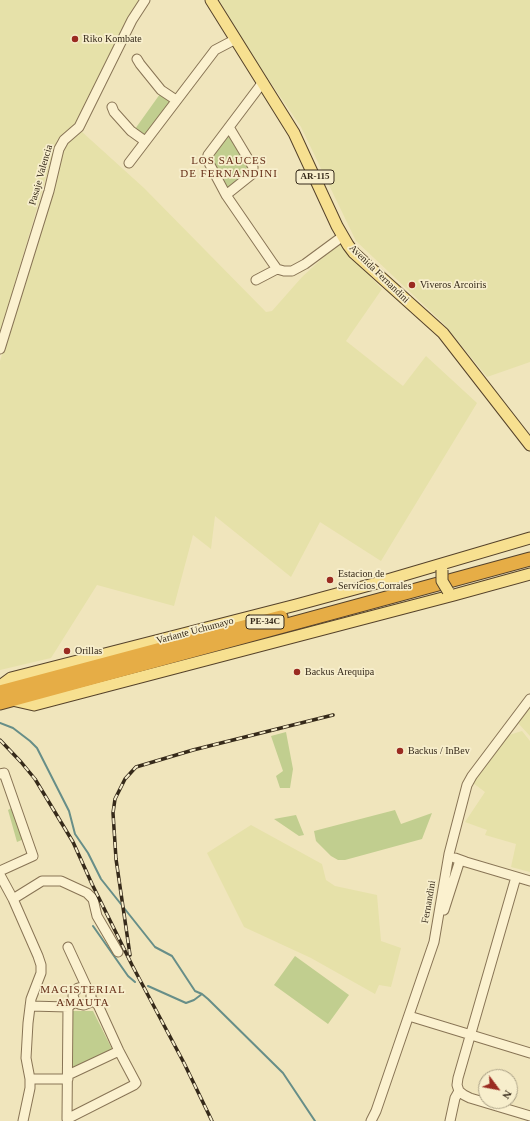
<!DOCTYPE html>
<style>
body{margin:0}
#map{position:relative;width:530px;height:1121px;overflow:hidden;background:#f0e5bc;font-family:"Times New Roman",serif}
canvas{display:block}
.north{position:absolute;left:478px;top:1069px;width:40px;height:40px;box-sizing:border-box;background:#f7eecc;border:1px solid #aaa085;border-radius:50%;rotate:122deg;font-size:11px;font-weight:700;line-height:16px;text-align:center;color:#362a1a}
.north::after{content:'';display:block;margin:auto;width:14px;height:18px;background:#9a2b21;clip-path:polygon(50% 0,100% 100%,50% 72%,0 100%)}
</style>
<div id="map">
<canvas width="530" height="1121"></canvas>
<div class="north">N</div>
</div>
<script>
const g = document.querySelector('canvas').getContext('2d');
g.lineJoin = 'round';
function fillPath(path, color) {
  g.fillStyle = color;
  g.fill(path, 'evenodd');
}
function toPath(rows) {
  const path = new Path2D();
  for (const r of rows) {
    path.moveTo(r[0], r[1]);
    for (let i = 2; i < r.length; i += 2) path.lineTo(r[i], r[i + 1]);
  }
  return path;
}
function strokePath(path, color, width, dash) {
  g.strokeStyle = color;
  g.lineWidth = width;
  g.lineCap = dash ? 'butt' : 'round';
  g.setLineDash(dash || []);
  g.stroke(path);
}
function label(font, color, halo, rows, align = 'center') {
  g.font = font + ' "Times New Roman",serif';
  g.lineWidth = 3.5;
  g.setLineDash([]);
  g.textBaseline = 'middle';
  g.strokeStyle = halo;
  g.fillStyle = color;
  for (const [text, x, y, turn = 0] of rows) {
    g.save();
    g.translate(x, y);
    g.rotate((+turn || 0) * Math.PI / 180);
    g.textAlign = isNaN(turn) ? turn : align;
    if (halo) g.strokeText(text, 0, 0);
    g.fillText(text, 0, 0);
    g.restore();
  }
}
fillPath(toPath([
 [0,0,141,0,76,124,57,140,0,334],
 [219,0,530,0,530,362,487,377,444,324,356,241,301,127,249,51],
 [81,131,144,188,266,312,272,311,302,277,339,243,382,289,346,341,403,386,426,356,477,403,381,561,320,522,291,577,215,516,211,549,193,535,174,606,97,585,51,658,0,670,0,361,66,142],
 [530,708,530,736,518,723],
 [522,731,530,741,530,872,511,867,516,844,485,835,487,830,465,822,485,792,473,783,509,735],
 [251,825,322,864,326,880,335,886,377,895,381,941,401,948,391,987,379,985,375,994,311,958,244,927,207,853]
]), '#e6e1a9');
fillPath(toPath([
 [160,94,171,101,145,136,135,129],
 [228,136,231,136,250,171,228,189,210,160],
 [286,732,293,769,290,788,280,788,276,776,283,771,271,736],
 [13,807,24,839,17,842,8,810],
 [395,810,401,824,432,813,422,839,345,860,338,860,331,856,316,841,314,831],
 [296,815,304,835,299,836,274,819],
 [295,956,349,995,328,1024,274,985],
 [72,1011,93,1011,112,1049,72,1069]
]), '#c1ce8f');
strokePath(toPath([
 [0,723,13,728,30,741,37,748,69,811,75,834,88,853,101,879,155,947,172,956,195,991,202,994,208,999,283,1073,315,1121],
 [93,926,128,976,135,982],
 [148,986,186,1003,194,1000,202,994]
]), '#678e88', 2);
const minor = toPath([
 [137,59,140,64,161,90,176,100],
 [263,82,208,155,207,159,209,163,226,195,272,262,277,269,284,271,292,271,305,264,343,236],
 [112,107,114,112,131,131,145,141],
 [129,163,215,50,236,39],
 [226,195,251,175,253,171,253,167,229,127],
 [256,280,277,269],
 [0,349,49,191,59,149,64,140,79,127,132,20,145,0],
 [0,774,4,773,33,856,0,871],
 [455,858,466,862,530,881],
 [0,875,13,899,38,956,41,965,41,973,31,999,28,1023,26,1058,30,1079,30,1088,23,1121],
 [516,877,458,1078,457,1085,459,1091,464,1095,470,1098,530,1116],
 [13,899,42,881,61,881,87,893,93,899,97,916,118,952],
 [444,910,460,860],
 [68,947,87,988,91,992,91,999,89,1003,84,1005,79,1004,75,1001,73,996,74,992,78,988,82,987,87,988],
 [30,1006,68,1007,72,1004],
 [68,1007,67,1119,134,1085,136,1083,119,1051,98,1005,91,999],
 [409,1016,530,1053],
 [68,1075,119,1051],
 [30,1079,68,1079],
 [371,1121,376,1111,434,942,449,854,467,785,472,776,530,699],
 [450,1121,455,1098,459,1091]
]);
const major = toPath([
 [211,0,294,133,337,226,348,245,354,253,443,333,530,445],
 [0,686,11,678,296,605,377,583,530,538],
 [12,700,34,705,454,595,530,574]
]);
const highway = toPath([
 [0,692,281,617],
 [0,703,530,559]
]);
strokePath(minor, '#887455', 11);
strokePath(major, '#55422a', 13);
strokePath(highway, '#55422a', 15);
strokePath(minor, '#fbf1cf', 9);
strokePath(major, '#f7e090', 11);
strokePath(highway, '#e6ad46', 13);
const rail = toPath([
 [0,740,21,762,35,779,73,842,92,884,132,965,184,1063,212,1121],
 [130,955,116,859,113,813,115,799,125,779,136,767,193,750,333,715]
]);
strokePath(rail, '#362a1a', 3.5);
strokePath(rail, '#f7eecc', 2, [6]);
const majorBridge = toPath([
 [442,570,442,581,448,591]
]);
strokePath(majorBridge, '#55422a', 13, []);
strokePath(majorBridge, '#f7e090', 11);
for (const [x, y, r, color] of [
 [75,39,4,"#9a2b21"],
 [412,285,4,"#9a2b21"],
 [330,580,4,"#9a2b21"],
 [67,651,4,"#9a2b21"],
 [297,672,4,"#9a2b21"],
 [400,751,4,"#9a2b21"]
]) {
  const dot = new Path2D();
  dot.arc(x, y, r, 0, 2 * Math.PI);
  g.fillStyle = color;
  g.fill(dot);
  strokePath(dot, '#f7eecc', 1.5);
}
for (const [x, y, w] of [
 [315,177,38],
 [265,622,38]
]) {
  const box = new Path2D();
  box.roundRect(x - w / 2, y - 7, w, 14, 3);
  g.fillStyle = '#f7eecc';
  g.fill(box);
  strokePath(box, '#362a1a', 1);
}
label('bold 9px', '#362a1a', null, [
 ["AR-115",315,177],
 ["PE-34C",265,622]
]);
label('10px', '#362a1a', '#f7eecc', [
 ["Riko Kombate",83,39],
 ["Viveros Arcoiris",420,285],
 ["Estacion de",338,574],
 ["Servicios Corrales",338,586],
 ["Orillas",75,651],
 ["Backus Arequipa",305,672],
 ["Backus / InBev",408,751]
], 'left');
label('10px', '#362a1a', '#f7eecc', [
 ["Pasaje Valencia",41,175,-74],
 ["Avenida Fernandini",379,274,44],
 ["Variante Uchumayo",195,631,-15],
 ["Fernandini",429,902,-80]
]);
g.letterSpacing = '1px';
label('11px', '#652e17', '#f7eecc', [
 ["LOS SAUCES",229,161],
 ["DE FERNANDINI",229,174],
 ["MAGISTERIAL",83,990],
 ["AMAUTA",83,1003]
]);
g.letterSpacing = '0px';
</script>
